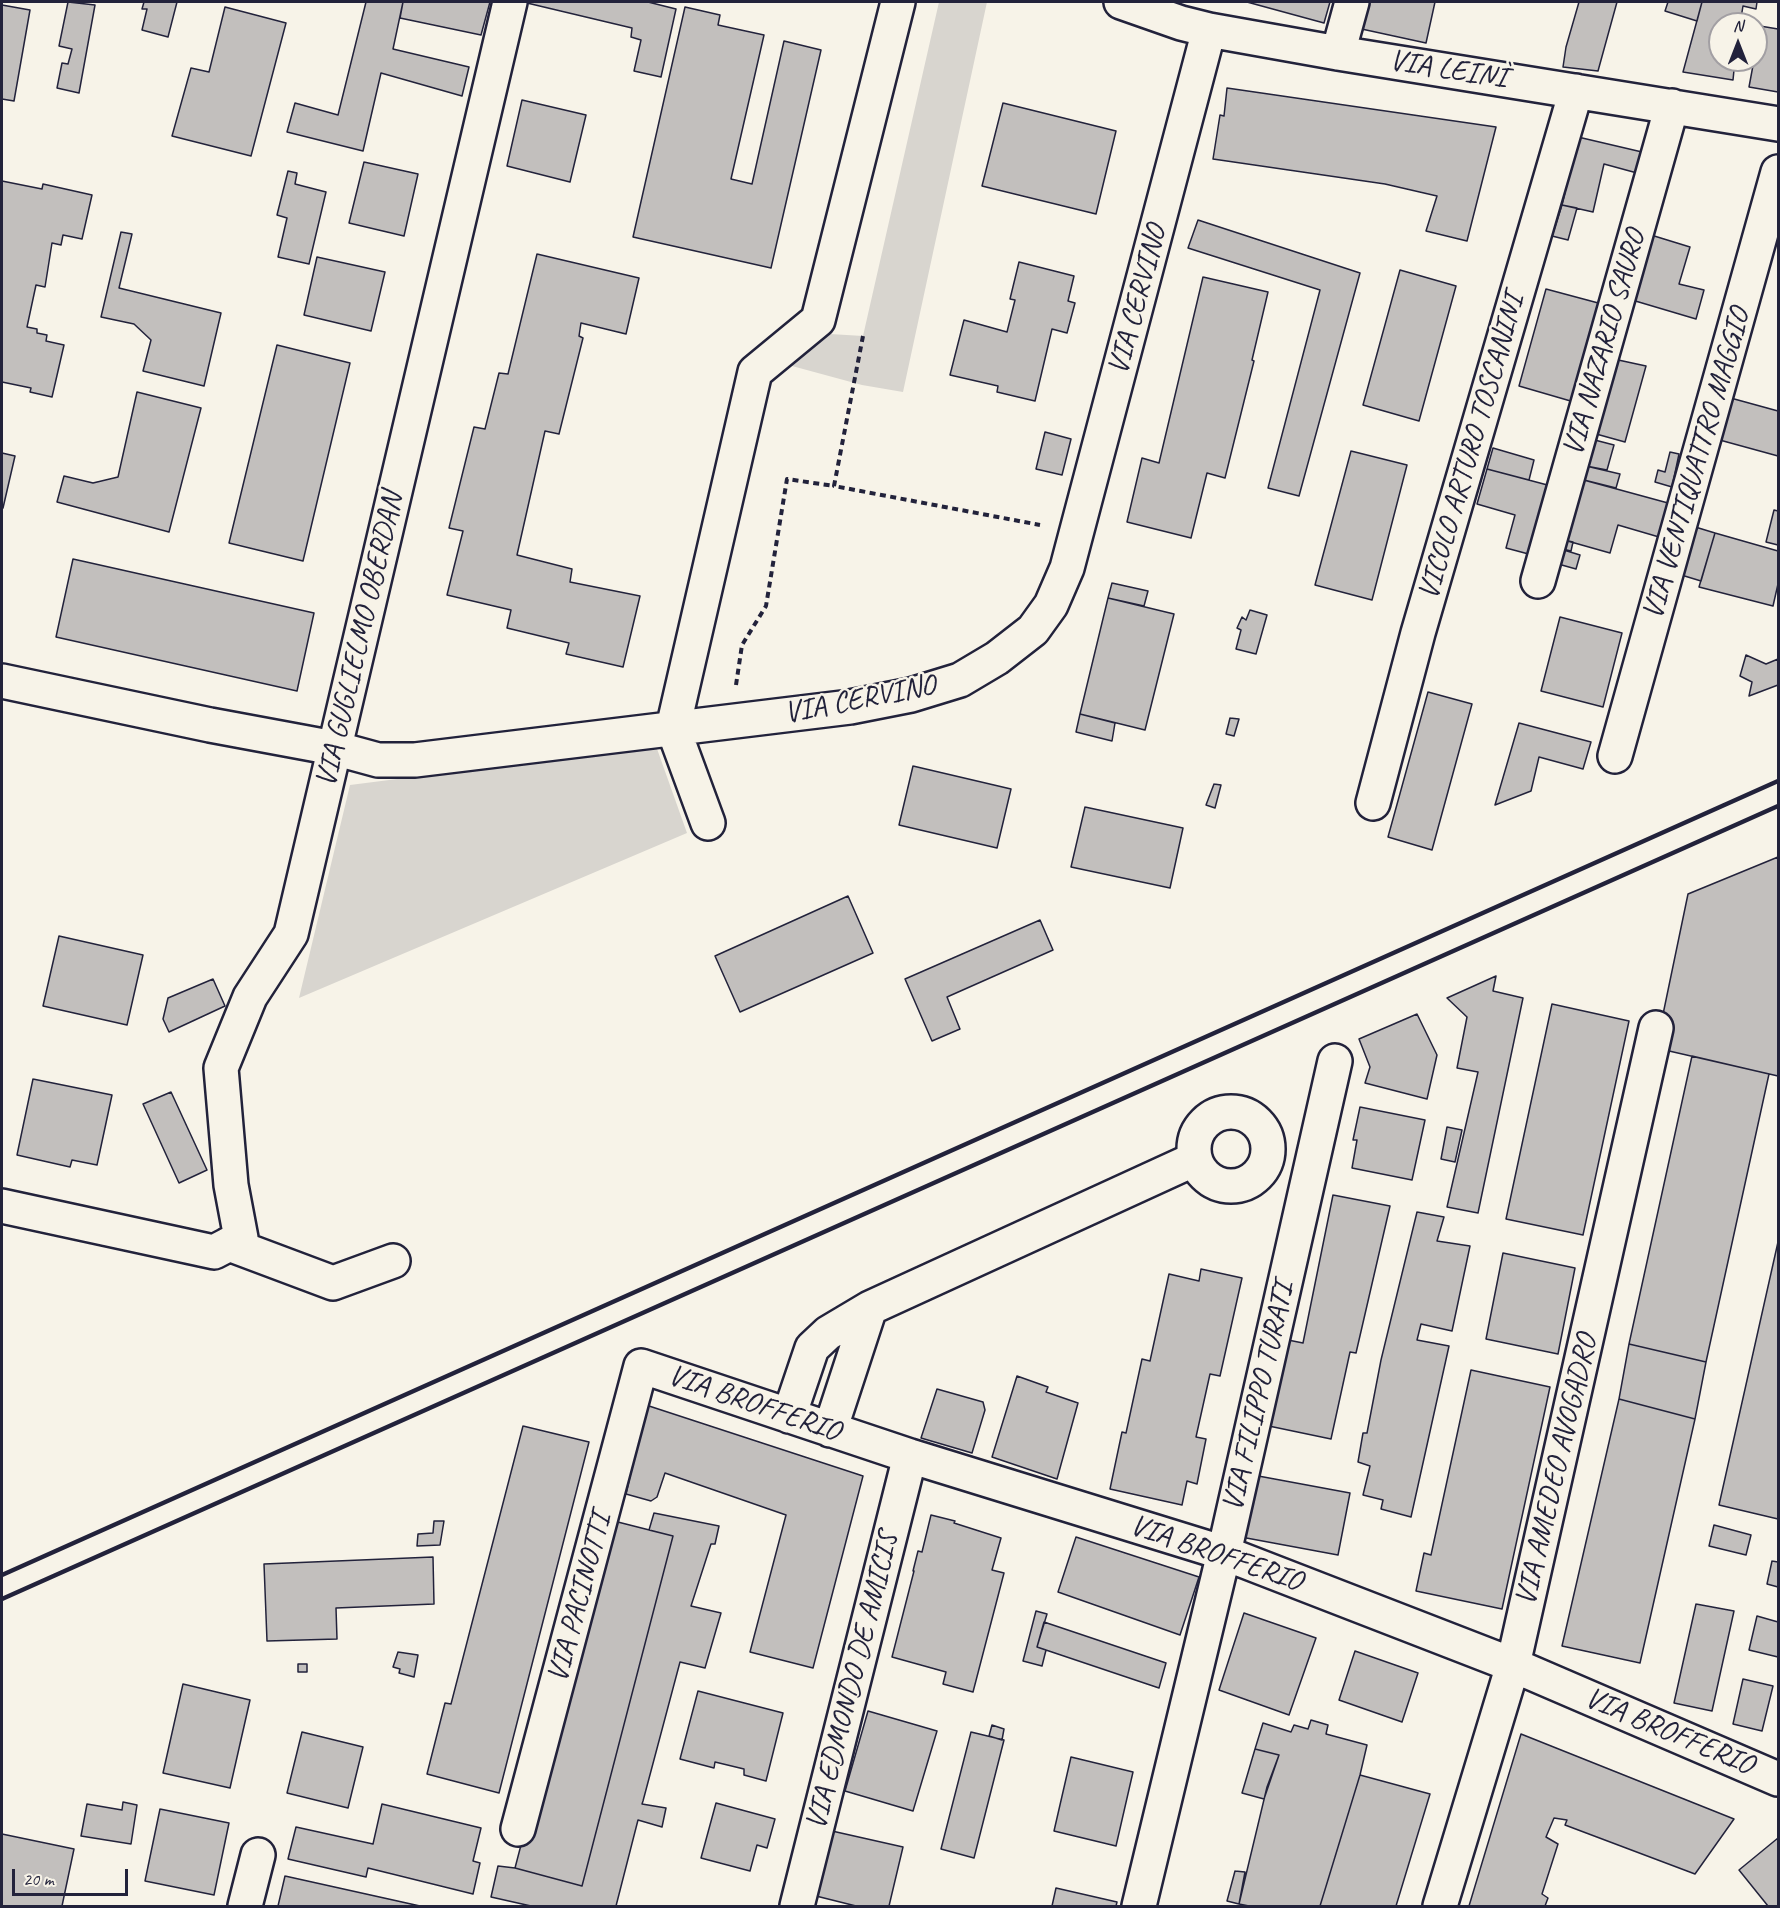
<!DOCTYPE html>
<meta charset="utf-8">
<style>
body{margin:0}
#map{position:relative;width:1780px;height:1908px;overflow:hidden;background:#f7f3e8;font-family:Caveat,sans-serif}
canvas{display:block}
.frame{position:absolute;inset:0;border:3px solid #22223b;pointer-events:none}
.north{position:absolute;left:1708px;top:12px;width:60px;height:60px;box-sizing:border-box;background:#f7f3e8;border:2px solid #a29fa3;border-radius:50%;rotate:0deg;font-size:16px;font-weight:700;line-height:24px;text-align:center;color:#22223b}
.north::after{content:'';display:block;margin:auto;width:21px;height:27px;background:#22223b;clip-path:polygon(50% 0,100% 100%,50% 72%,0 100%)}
.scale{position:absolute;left:12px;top:1869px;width:116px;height:27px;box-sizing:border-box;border:3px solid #22223b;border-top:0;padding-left:8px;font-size:18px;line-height:21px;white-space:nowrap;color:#22223b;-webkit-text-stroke:4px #f7f3e8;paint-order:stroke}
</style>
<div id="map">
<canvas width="1780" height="1908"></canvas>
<div class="frame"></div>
<div class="north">N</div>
<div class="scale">20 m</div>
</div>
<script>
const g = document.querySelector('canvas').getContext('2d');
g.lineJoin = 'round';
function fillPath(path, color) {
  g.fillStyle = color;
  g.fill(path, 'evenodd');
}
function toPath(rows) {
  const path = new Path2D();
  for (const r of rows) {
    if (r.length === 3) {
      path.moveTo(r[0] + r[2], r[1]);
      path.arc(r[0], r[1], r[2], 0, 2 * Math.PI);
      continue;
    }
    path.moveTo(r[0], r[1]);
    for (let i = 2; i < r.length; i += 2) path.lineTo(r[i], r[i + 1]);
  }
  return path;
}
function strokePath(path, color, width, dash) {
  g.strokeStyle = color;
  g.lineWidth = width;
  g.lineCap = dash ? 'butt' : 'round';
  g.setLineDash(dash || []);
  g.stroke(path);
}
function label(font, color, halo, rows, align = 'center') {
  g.font = font + ' Caveat,sans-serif';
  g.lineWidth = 5;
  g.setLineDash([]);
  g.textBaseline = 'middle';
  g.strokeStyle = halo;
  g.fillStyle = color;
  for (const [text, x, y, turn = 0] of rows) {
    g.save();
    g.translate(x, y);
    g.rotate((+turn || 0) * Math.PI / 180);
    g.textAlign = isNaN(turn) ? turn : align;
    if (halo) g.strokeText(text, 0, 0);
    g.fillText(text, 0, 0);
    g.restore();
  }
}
fillPath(toPath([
 [939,2,987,2,903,392,862,385,781,363,830,334,863,336],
 [656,746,687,833,299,998,350,785]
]), '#d8d5cf');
const building = toPath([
 [68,2,95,5,79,93,57,88,62,63,68,64,72,49,59,46,68,2],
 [144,2,177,2,168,37,142,30,147,9,142,9,144,2],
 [366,2,403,2,393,49,469,67,462,96,381,73,363,151,287,132,295,103,338,115,366,2],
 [403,2,490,2,481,35,400,18,403,2],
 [528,2,648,2,676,9,661,77,634,71,641,40,631,37,632,28,527,3,528,2],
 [1247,2,1330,2,1324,23,1247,2],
 [1364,2,1435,2,1426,43,1357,28,1364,2],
 [1579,2,1617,2,1598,71,1563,67,1566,47,1579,2],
 [1668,2,1702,2,1697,21,1665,11,1668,2],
 [1702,2,1757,2,1756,9,1743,6,1740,24,1720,24,1720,60,1735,60,1733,80,1683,72,1702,2],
 [2,5,30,10,14,101,2,99,2,5],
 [225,7,286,23,251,156,172,136,191,68,209,72,225,7],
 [685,7,720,15,718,25,764,35,731,179,752,184,784,41,821,50,771,268,633,237,685,7],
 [1760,26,1778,29,1778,92,1749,87,1754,60,1756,60,1760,26],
 [1227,88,1496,127,1467,241,1426,231,1437,196,1385,184,1213,159,1220,115,1224,116,1227,88],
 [522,100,586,115,570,182,507,166,522,100],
 [1003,103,1116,131,1096,214,982,186,1003,103],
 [1578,137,1642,152,1637,173,1604,164,1593,212,1562,205,1578,137],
 [364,162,418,174,404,236,349,223,364,162],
 [288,171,297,173,295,184,326,192,309,264,278,257,287,218,277,215,288,171],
 [2,181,42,189,43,184,92,195,82,239,63,235,61,245,52,243,45,287,36,285,27,327,37,329,37,333,47,335,46,341,64,345,52,397,30,392,31,388,2,382,2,181],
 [1562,205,1577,208,1568,240,1552,236,1562,205],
 [1198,220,1360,273,1299,496,1268,488,1320,290,1188,248,1198,220],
 [121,232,132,234,119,288,221,313,204,386,143,371,151,340,134,324,101,317,121,232],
 [1651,235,1690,247,1679,284,1704,290,1696,319,1632,300,1651,235],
 [537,254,639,278,626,334,581,323,579,336,583,338,559,434,545,431,517,555,572,569,570,582,640,596,623,667,566,654,569,643,507,628,511,610,447,595,463,531,449,528,474,427,485,429,499,373,508,374,537,254],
 [317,257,385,272,371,331,304,315,317,257],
 [1019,262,1074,276,1068,301,1075,303,1067,333,1052,329,1035,401,997,392,998,386,950,375,964,320,1007,332,1015,300,1010,299,1019,262],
 [1400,270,1456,286,1419,421,1363,405,1400,270],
 [1203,277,1268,292,1252,360,1254,361,1225,478,1207,473,1191,538,1127,522,1142,458,1159,463,1203,277],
 [1546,289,1602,304,1574,402,1519,386,1546,289],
 [277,345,350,363,303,561,229,543,277,345],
 [1609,358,1646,366,1625,442,1589,432,1609,358],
 [137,392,201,408,169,532,57,502,64,476,93,483,118,477,137,392],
 [1727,397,1778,411,1778,456,1716,439,1727,397],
 [1045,432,1071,439,1062,475,1036,469,1045,432],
 [1587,438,1614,445,1607,470,1586,466,1587,438],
 [1493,448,1534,460,1529,480,1487,469,1493,448],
 [1351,451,1407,465,1372,600,1315,585,1351,451],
 [1670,452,1679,454,1672,487,1655,482,1658,470,1665,472,1670,452],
 [2,453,15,456,3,508,2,507,2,453],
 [1586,466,1620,474,1616,488,1580,479,1586,466],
 [1487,469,1555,487,1536,556,1506,548,1515,515,1477,504,1487,469],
 [1580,479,1668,503,1659,537,1618,525,1610,553,1564,540,1580,479],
 [1774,510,1778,511,1778,545,1766,542,1774,510],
 [1692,526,1715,533,1701,581,1678,574,1692,526],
 [1715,533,1778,551,1778,584,1773,606,1699,587,1715,533],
 [1564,540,1573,542,1571,551,1554,547,1564,540],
 [1554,547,1580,555,1576,569,1551,562,1554,547],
 [73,559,314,613,297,691,56,637,73,559],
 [1112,583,1148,591,1144,606,1108,598,1112,583],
 [1108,598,1174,614,1145,730,1080,714,1108,598],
 [1250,610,1267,615,1256,654,1236,649,1241,630,1237,628,1242,617,1246,620,1250,610],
 [1560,617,1622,633,1603,707,1541,691,1560,617],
 [1746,655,1766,664,1778,659,1778,685,1749,696,1752,682,1740,676,1746,655],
 [1428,692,1472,704,1432,850,1388,837,1428,692],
 [1080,714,1115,723,1112,741,1076,732,1080,714],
 [1230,718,1239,719,1234,736,1226,734,1230,718],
 [1519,723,1591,742,1583,769,1539,757,1531,791,1495,805,1519,723],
 [913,766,1011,789,997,848,899,825,913,766],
 [1214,784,1221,785,1215,808,1206,805,1214,784],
 [1085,807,1183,828,1170,888,1071,867,1085,807],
 [1778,857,1778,1076,1656,1048,1688,894,1778,857],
 [848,896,873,953,740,1012,715,956,848,896],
 [1040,920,1053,950,947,997,960,1029,932,1041,905,979,1040,920],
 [59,936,143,955,127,1025,43,1006,59,936],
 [1496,976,1493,991,1523,998,1478,1213,1447,1207,1478,1072,1457,1068,1467,1017,1447,998,1496,976],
 [213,979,225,1006,169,1032,163,1019,168,998,213,979],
 [1552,1004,1629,1021,1583,1235,1506,1219,1552,1004],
 [1417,1014,1437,1055,1427,1099,1365,1083,1370,1067,1359,1039,1417,1014],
 [1692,1056,1769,1074,1706,1362,1629,1344,1692,1056],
 [33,1079,112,1095,97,1165,72,1160,70,1167,17,1155,33,1079],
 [171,1092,207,1170,179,1183,143,1104,171,1092],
 [1360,1107,1425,1120,1412,1180,1352,1168,1357,1140,1353,1140,1360,1107],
 [1447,1127,1462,1130,1455,1162,1441,1159,1447,1127],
 [1333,1195,1390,1206,1356,1353,1350,1352,1331,1439,1264,1425,1283,1339,1303,1343,1333,1195],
 [1417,1212,1444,1217,1437,1241,1470,1246,1452,1331,1421,1324,1417,1340,1449,1346,1411,1517,1381,1509,1383,1500,1363,1495,1370,1466,1358,1462,1363,1433,1367,1433,1381,1360,1417,1212],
 [1778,1242,1778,1519,1719,1505,1778,1242],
 [1503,1253,1575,1268,1558,1354,1486,1339,1503,1253],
 [1201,1269,1242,1278,1220,1376,1210,1374,1196,1437,1206,1439,1197,1484,1187,1481,1182,1505,1110,1489,1122,1432,1126,1433,1142,1359,1150,1361,1169,1274,1199,1281,1201,1269],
 [1629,1344,1706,1362,1695,1419,1619,1399,1629,1344],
 [1471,1370,1550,1387,1502,1609,1416,1591,1424,1553,1431,1555,1471,1370],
 [1017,1376,1048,1387,1046,1392,1078,1403,1057,1479,992,1457,1017,1376],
 [937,1389,983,1402,985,1410,972,1453,921,1438,937,1389],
 [1619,1399,1695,1419,1640,1663,1562,1646,1619,1399],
 [646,1405,863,1476,813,1668,750,1652,786,1515,665,1473,657,1497,651,1501,626,1494,646,1405],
 [523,1426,589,1442,499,1793,427,1774,445,1703,451,1704,523,1426],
 [1253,1475,1350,1493,1338,1555,1241,1537,1253,1475],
 [654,1513,719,1526,715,1544,711,1544,691,1606,721,1613,705,1668,680,1662,643,1801,642,1804,666,1808,662,1827,638,1820,616,1906,531,1906,491,1897,498,1866,515,1868,582,1886,673,1536,649,1530,654,1513],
 [931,1515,955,1521,954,1523,1001,1538,992,1570,1004,1573,973,1692,943,1684,946,1672,892,1657,914,1571,913,1571,918,1551,922,1552,931,1515],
 [606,1519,673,1536,582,1886,515,1868,606,1519],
 [434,1521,444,1521,440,1545,417,1546,418,1534,433,1533,434,1521],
 [1714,1525,1751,1535,1746,1555,1709,1546,1714,1525],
 [1076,1537,1199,1577,1180,1635,1058,1592,1076,1537],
 [433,1557,434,1604,336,1608,337,1639,267,1641,264,1564,433,1557],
 [1772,1561,1778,1562,1778,1587,1767,1584,1772,1561],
 [1696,1604,1734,1611,1712,1711,1674,1703,1696,1604],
 [1036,1611,1047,1614,1037,1647,1046,1650,1042,1666,1023,1661,1036,1611],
 [1244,1613,1316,1638,1289,1715,1219,1690,1244,1613],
 [1757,1616,1778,1622,1778,1657,1749,1650,1757,1616],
 [1044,1622,1166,1663,1159,1688,1037,1647,1044,1622],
 [1355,1651,1418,1673,1402,1722,1339,1700,1355,1651],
 [398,1652,418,1655,414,1677,399,1673,400,1669,393,1667,398,1652],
 [298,1664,307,1664,307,1672,298,1672,298,1664],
 [1743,1679,1773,1686,1762,1731,1733,1724,1743,1679],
 [183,1684,250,1700,230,1788,163,1773,183,1684],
 [698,1691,783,1713,766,1781,744,1775,744,1769,715,1762,714,1768,680,1759,698,1691],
 [868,1711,937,1731,913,1811,845,1791,868,1711],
 [1311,1720,1328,1725,1326,1734,1367,1745,1360,1775,1320,1906,1249,1906,1239,1904,1267,1787,1279,1755,1255,1749,1263,1723,1291,1732,1294,1725,1308,1729,1311,1720],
 [992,1725,1004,1729,1002,1740,989,1736,992,1725],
 [302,1732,363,1747,348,1808,287,1793,302,1732],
 [971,1732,1004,1740,974,1858,941,1849,971,1732],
 [1521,1734,1734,1819,1695,1874,1565,1825,1567,1820,1554,1818,1546,1837,1558,1844,1542,1894,1548,1898,1545,1906,1469,1906,1521,1734],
 [1255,1749,1279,1755,1264,1799,1242,1793,1255,1749],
 [1071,1757,1133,1772,1116,1846,1054,1831,1071,1757],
 [1360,1775,1430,1794,1396,1906,1320,1906,1360,1775],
 [123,1802,137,1805,131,1844,81,1836,87,1804,122,1810,123,1802],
 [716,1803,775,1819,767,1848,757,1845,750,1871,701,1858,716,1803],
 [382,1804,481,1828,473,1861,480,1863,473,1894,368,1868,366,1877,288,1859,296,1827,373,1844,382,1804],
 [160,1809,229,1823,214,1895,145,1881,160,1809],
 [832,1831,903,1847,889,1906,856,1906,816,1896,832,1831],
 [2,1834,74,1849,62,1906,2,1906,2,1834],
 [1778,1838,1778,1906,1768,1906,1739,1870,1778,1838],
 [1235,1871,1245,1872,1239,1904,1227,1901,1235,1871],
 [285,1876,420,1906,278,1906,285,1876],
 [1056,1888,1117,1902,1116,1906,1052,1906,1056,1888]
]);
fillPath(building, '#c2bfbd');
strokePath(building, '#22223b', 1.5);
const minor = toPath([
 [1121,2,1181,23,1209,30,1338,53,1778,124],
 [1338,53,1352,2],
 [1538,581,1672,106],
 [2,681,210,725,334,748,378,760,415,760,850,707,911,695,960,680,997,658,1033,630,1051,605,1067,568,1209,30],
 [1615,756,1778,172],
 [1373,803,1418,633,1576,91],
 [708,823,673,728,755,372,818,320,898,2],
 [1231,1149,37],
 [2,1206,214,1252,241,1238,231,1185,221,1068,250,997,291,934,510,2],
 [229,1244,333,1283,393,1261],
 [789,1416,812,1348,828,1333,870,1308,1195,1159],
 [830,1430,870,1308],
 [518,1829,641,1366,910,1456,1224,1553,1513,1665,1778,1779],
 [245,1906,258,1855],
 [797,1906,910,1456],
 [1139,1906,1224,1553,1335,1061],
 [1440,1906,1513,1665,1656,1028]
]);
strokePath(minor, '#22223b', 38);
strokePath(toPath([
 [863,336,834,486,1040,525],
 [736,685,742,645,766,606,787,479,834,486]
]), '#22223b', 4, [6, 4.5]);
strokePath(minor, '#f7f3e8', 33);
strokePath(toPath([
 [2,1575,1778,781],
 [2,1599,1778,806]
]), '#22223b', 4.5);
label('30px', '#22223b', '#f7f3e8', [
 ["VIA LEINÌ",1448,70,9],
 ["VIA CERVINO",1138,300,-75],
 ["VIA NAZARIO SAURO",1605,343,-74],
 ["VICOLO ARTURO TOSCANINI",1472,447,-74],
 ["VIA VENTIQUATTRO MAGGIO",1697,464,-74],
 ["VIA GUGLIELMO OBERDAN",360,640,-77],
 ["VIA CERVINO",860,700,-11],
 ["VIA FILIPPO TURATI",1259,1397,-77],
 ["VIA BROFFERIO",754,1404,19],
 ["VIA AMEDEO AVOGADRO",1557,1470,-77],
 ["VIA BROFFERIO",1216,1554,19],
 ["VIA PACINOTTI",580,1598,-75],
 ["VIA EDMONDO DE AMICIS",853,1681,-76],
 ["VIA BROFFERIO",1669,1732,23]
]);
</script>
